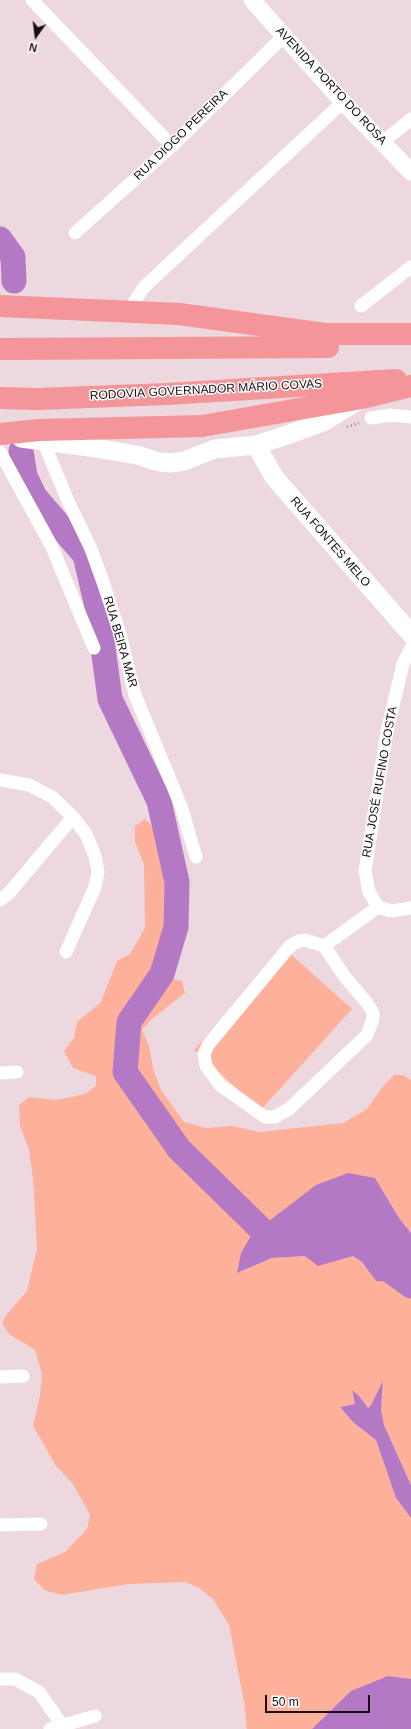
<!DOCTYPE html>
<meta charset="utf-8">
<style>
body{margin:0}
#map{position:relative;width:411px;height:1729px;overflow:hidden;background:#ecd8de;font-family:Helvetica,sans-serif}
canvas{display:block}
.north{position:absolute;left:16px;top:16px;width:40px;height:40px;-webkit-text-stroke:3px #fff;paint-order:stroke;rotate:194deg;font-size:11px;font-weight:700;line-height:16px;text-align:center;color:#171012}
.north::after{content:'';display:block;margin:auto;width:14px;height:18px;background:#171012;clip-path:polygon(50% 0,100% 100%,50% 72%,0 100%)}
.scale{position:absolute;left:265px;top:1695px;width:105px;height:18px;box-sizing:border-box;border:2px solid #171012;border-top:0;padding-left:5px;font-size:12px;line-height:14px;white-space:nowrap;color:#171012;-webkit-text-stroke:3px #fff;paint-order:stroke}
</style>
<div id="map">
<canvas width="411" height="1729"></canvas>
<div class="north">N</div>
<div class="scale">50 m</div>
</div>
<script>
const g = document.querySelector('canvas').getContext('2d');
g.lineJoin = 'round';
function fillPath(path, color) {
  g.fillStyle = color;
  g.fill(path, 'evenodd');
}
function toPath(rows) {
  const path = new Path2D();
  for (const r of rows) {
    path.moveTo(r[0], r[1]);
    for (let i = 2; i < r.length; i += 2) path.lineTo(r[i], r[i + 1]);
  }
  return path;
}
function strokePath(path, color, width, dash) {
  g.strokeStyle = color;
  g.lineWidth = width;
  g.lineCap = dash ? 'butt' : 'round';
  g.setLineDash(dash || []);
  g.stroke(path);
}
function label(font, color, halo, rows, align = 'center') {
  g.font = font + ' Helvetica,sans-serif';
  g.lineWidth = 3;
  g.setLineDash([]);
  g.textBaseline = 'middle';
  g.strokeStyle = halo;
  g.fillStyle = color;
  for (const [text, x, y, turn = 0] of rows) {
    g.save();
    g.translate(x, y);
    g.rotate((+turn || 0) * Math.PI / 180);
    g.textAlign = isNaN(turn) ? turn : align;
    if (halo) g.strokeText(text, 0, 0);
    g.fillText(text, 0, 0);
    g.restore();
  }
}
fillPath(toPath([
 [145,819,158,831,168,893,166,942,154,977,132,1009,149,1000,169,978,182,981,185,993,152,1019,142,1030,149,1046,154,1072,161,1090,184,1122,206,1128,232,1126,259,1132,343,1123,367,1109,383,1086,394,1075,403,1075,411,1080,411,1233,399,1218,375,1178,275,1218,252,1234,238,1273,272,1258,305,1256,353,1256,362,1262,376,1281,411,1282,411,1485,384,1425,381,1410,383,1382,371,1405,367,1408,359,1396,352,1391,355,1404,341,1407,354,1423,376,1440,396,1498,411,1518,411,1679,388,1676,312,1729,247,1729,244,1702,229,1625,213,1599,199,1588,185,1582,129,1584,61,1595,44,1590,34,1579,37,1564,65,1552,87,1529,90,1515,73,1484,56,1466,33,1426,40,1395,42,1374,35,1350,9,1334,2,1323,7,1314,27,1291,37,1249,33,1179,29,1150,20,1126,19,1105,29,1097,56,1100,85,1094,96,1086,96,1076,73,1068,64,1051,74,1038,77,1022,101,1002,117,961,130,954,145,928,144,864,135,842,135,826],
 [285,949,352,1009,261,1110,194,1050]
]), '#fdb19b');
fillPath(toPath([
 [348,1173,375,1178,399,1218,411,1233,411,1282,376,1281,362,1262,353,1256,318,1266,305,1256,272,1258,237,1273,241,1253,252,1234,316,1185],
 [383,1381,381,1410,384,1425,411,1485,411,1518,396,1498,376,1440,354,1423,340,1407,355,1404,352,1390,359,1396,368,1408,371,1405],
 [388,1676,411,1679,411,1729,312,1729,351,1691]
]), '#b479c5');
strokePath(toPath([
 [0,239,13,257,14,281],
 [21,451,25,476,35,497,85,555,98,611,110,699,159,801,177,882,176,927,162,974,129,1022,125,1072,179,1149,269,1237,292,1239],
 [378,1262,411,1286]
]), '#b479c5', 25);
strokePath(toPath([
 [347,427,359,423]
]), '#85787c', 2.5, [1, 3]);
strokePath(toPath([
 [32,0,172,146],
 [383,142,411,119],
 [75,233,172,146,285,35],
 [361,306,411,267],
 [133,311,134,302,144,287,343,102],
 [371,418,390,415,411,417],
 [41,436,68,501,91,549,104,585,120,634,135,695,181,806,196,857],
 [0,452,51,545,94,648],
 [411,648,403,664,387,731,365,871,369,892,378,907,391,911,411,908],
 [0,780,29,785,52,797,73,817,86,834,95,856,98,872,95,887,66,952],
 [0,900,9,893,73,817],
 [305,940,324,946,345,977,367,1003,373,1013,373,1019,367,1035,289,1109,275,1117,265,1117,220,1085,206,1066,204,1054,208,1045,290,946,299,941,305,940],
 [324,946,378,907],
 [0,1073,17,1072],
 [0,1377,23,1376],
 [0,1525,41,1524],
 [0,1679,15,1679,39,1692,62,1725],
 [50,1729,95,1716]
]), '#fff', 13);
strokePath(toPath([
 [252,0,343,102,411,172]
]), '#fff', 17);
strokePath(toPath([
 [21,438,89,447,137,455,159,462,171,463,184,461,215,449,256,445,290,434,325,421,359,400],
 [256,445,274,477,411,634]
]), '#fff', 19);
strokePath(toPath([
 [0,306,179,314,325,334,411,334],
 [0,349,328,347],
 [0,398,38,399,167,394,396,380],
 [0,434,39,430,202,426,362,398,411,386]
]), '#f49599', 22);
label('12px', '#171012', '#fff', [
 ["AVENIDA PORTO DO ROSA",331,86,47],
 ["RUA DIOGO PEREIRA",181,135,-44],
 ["RODOVIA GOVERNADOR MÁRIO COVAS",206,390,-3],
 ["RUA FONTES MELO",330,542,49],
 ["RUA BEIRA MAR",120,642,74],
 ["RUA JOSÉ RUFINO COSTA",380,782,-80]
]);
</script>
